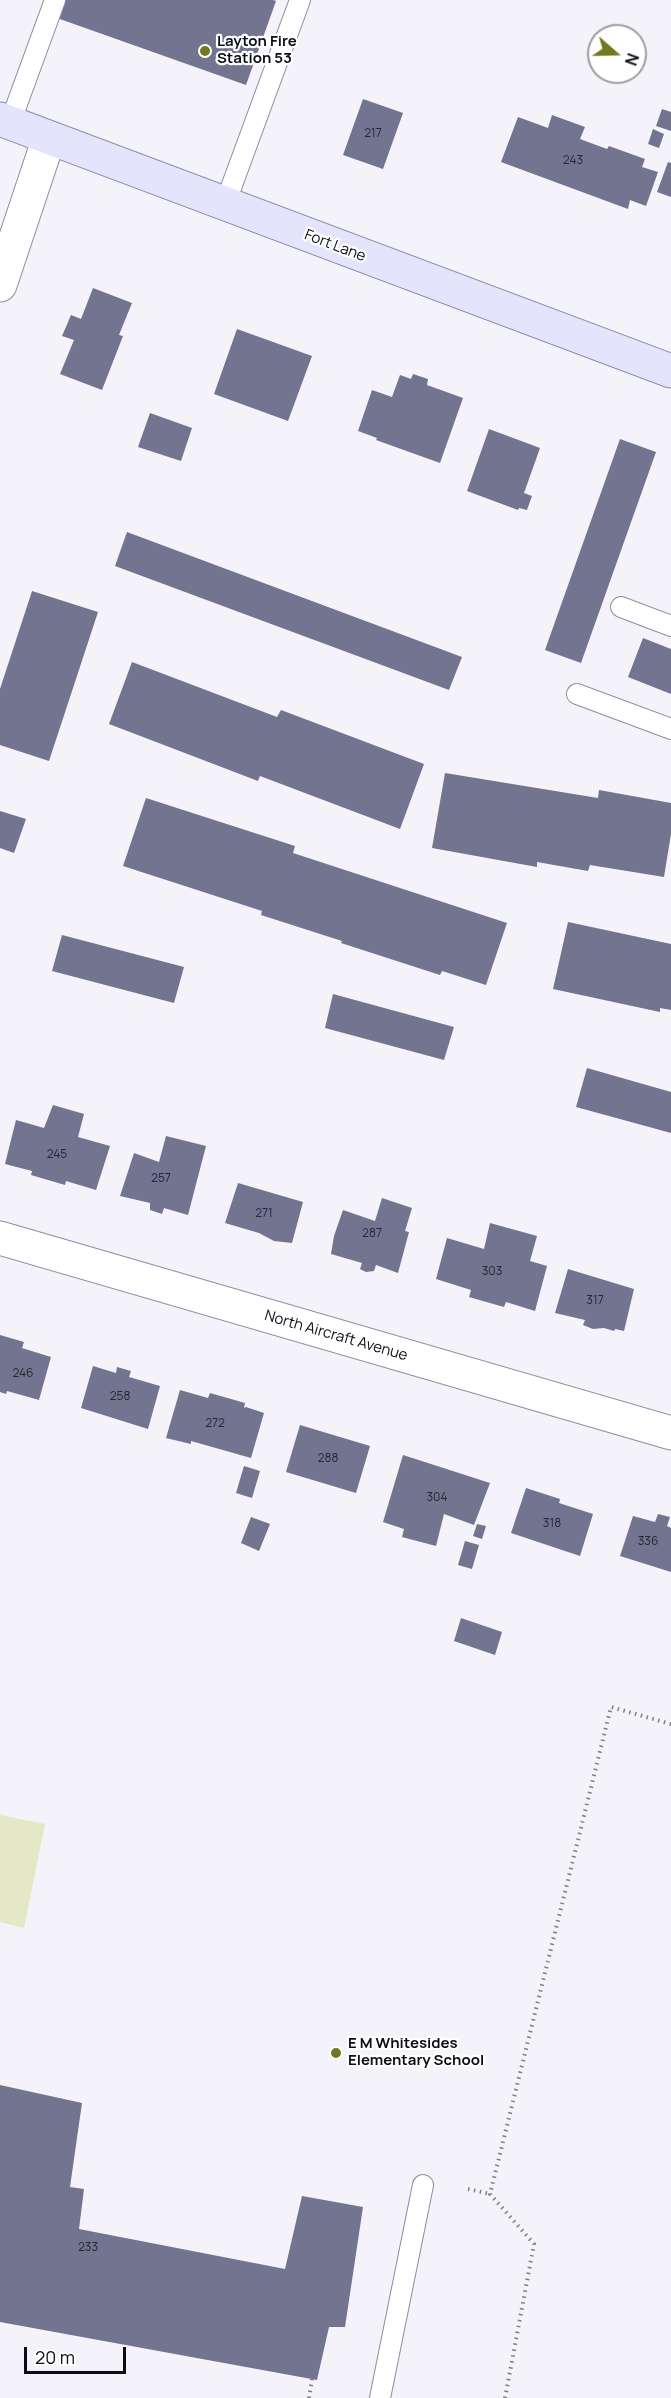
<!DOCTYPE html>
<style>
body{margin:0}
#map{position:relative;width:671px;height:2398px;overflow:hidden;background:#f3f3f9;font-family:Manrope,sans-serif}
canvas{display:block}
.north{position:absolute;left:587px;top:24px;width:60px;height:60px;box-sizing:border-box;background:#fff;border:2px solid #9e9ea2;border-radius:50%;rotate:110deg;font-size:16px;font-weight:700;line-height:24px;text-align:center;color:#0c0d17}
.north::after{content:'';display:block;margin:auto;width:21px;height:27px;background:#73771f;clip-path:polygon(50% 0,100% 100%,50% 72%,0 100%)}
.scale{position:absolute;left:24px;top:2347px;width:102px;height:27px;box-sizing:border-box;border:3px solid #0c0d17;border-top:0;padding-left:8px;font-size:18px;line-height:21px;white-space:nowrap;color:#0c0d17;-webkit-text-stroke:4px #fff;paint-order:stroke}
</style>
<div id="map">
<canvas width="671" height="2398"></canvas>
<div class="north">N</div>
<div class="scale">20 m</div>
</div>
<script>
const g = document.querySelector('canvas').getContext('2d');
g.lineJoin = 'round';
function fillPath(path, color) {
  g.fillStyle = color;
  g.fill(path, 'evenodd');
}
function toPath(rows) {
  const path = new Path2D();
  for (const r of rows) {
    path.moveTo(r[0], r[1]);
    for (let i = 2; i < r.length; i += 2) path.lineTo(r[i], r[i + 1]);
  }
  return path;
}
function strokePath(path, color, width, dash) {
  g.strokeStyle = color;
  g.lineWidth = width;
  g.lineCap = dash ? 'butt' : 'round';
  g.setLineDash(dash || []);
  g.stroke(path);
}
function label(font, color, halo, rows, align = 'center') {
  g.font = font + ' Manrope,sans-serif';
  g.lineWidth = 4.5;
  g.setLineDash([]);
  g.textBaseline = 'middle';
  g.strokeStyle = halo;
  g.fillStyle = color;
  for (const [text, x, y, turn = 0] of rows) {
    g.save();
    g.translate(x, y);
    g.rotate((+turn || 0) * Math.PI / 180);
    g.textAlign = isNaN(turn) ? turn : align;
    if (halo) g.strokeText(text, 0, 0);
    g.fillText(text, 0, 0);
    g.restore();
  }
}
fillPath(toPath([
 [0,1815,45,1824,24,1928,0,1922]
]), '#e5e8c7');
fillPath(toPath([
 [63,0,273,0,276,1,246,85,57,18],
 [363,99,403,113,383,169,343,155],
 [662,109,671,112,671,131,656,126],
 [552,115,585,127,580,139,607,149,609,146,645,159,642,167,658,172,646,206,630,200,628,209,501,162,518,117,548,128],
 [653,129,664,134,659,148,648,144],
 [668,162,671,163,671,197,657,192],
 [93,288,132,303,119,335,123,336,102,390,60,374,74,340,62,336,71,315,81,319],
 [237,329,312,356,288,421,214,394],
 [413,374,428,379,427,385,463,398,440,463,376,440,377,438,358,431,372,390,392,397,400,375,411,379],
 [150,413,192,428,181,461,138,447],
 [489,429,540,448,524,493,532,496,527,510,519,508,518,510,467,491],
 [620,439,656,452,581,663,545,650],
 [127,532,462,657,449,690,115,566],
 [32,591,98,612,49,761,0,745,0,689],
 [643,638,671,649,671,694,628,677],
 [132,662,277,717,281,710,424,764,400,829,260,776,258,781,109,724],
 [445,773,598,798,599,790,671,803,671,834,664,877,590,865,588,871,537,862,537,867,432,848],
 [146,798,295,846,293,853,507,923,486,985,442,971,440,975,341,943,342,941,261,915,262,911,123,866],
 [0,811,26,819,14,853,0,848],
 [568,922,671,944,671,1010,660,1008,660,1012,553,989],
 [62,935,184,967,174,1003,52,971],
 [333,994,454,1027,444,1060,325,1028],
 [587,1068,671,1092,671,1133,576,1107],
 [53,1105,84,1114,78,1137,110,1146,96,1190,66,1181,65,1185,31,1175,32,1171,5,1164,16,1120,44,1128],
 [166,1136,206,1146,188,1215,164,1208,162,1214,150,1210,150,1203,120,1196,134,1153,159,1162],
 [238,1183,303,1202,292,1243,274,1241,259,1233,225,1223],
 [382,1198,412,1208,405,1231,409,1232,398,1273,376,1265,374,1271,366,1272,360,1269,362,1263,331,1254,334,1236,343,1210,375,1221],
 [490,1223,537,1236,530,1261,547,1266,535,1311,506,1302,504,1307,469,1297,471,1290,436,1279,447,1238,484,1249],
 [568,1269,634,1289,624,1331,615,1329,614,1331,604,1328,593,1329,583,1325,585,1320,555,1313],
 [0,1335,24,1342,22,1348,51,1357,39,1400,7,1391,6,1394,0,1392],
 [93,1366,116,1373,117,1367,131,1371,129,1377,160,1386,148,1429,81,1408],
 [180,1390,208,1398,210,1393,245,1403,244,1408,246,1407,264,1413,251,1458,191,1441,191,1444,166,1438],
 [300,1425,370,1446,356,1493,286,1472],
 [403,1455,490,1483,474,1525,444,1514,436,1546,402,1537,404,1529,383,1522],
 [244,1466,260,1471,252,1498,236,1493],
 [526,1488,560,1499,559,1503,593,1514,580,1556,511,1533],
 [658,1514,670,1517,667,1526,671,1528,671,1572,620,1556,633,1516,655,1522],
 [251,1517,270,1524,259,1551,241,1543],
 [477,1524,486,1526,482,1539,473,1536],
 [465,1541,479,1545,472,1569,458,1565],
 [461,1618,502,1632,495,1655,454,1641],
 [0,2085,82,2103,70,2187,84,2189,79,2229,285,2269,302,2196,363,2207,345,2327,329,2327,317,2380,0,2322]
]), '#727490');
const lane = toPath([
 [10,123,55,0],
 [225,204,300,0],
 [621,607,671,626],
 [577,694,671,729],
 [380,2398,423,2185]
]);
const street = toPath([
 [0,285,49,138],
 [0,1238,671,1433]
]);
const secondary = toPath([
 [0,119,671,371]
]);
strokePath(lane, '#8b8ca9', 22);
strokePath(street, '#8b8ca9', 35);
strokePath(secondary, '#8b8ca9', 35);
strokePath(toPath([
 [468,2189,490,2194],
 [309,2398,312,2379],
 [505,2398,534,2244,490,2194,611,1707,671,1724]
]), '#7e7f87', 4, [1.5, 4.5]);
strokePath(lane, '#fff', 20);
strokePath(street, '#fff', 33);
strokePath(secondary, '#e4e4fc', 33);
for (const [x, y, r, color] of [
 [205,51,6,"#73771f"],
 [336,2053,6,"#73771f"]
]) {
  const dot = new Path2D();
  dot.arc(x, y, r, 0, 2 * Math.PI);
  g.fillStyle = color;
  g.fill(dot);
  strokePath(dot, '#fff', 2);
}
label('12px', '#262735', null, [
 ["217",373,134],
 ["243",573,161],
 ["245",57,1155],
 ["257",161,1179],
 ["271",264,1214],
 ["287",372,1234],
 ["303",492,1272],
 ["317",595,1301],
 ["246",23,1374],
 ["258",120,1397],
 ["272",215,1424],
 ["288",328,1459],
 ["304",437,1498],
 ["318",552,1524],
 ["336",648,1542],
 ["233",88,2248]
]);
label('bold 15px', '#0c0d17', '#fff', [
 ["Layton Fire",217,42],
 ["Station 53",217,59],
 ["E M Whitesides",348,2044],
 ["Elementary School",348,2061]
], 'left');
label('15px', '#0c0d17', '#fff', [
 ["Fort Lane",335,246,21],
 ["North Aircraft Avenue",336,1336,16]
]);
</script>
